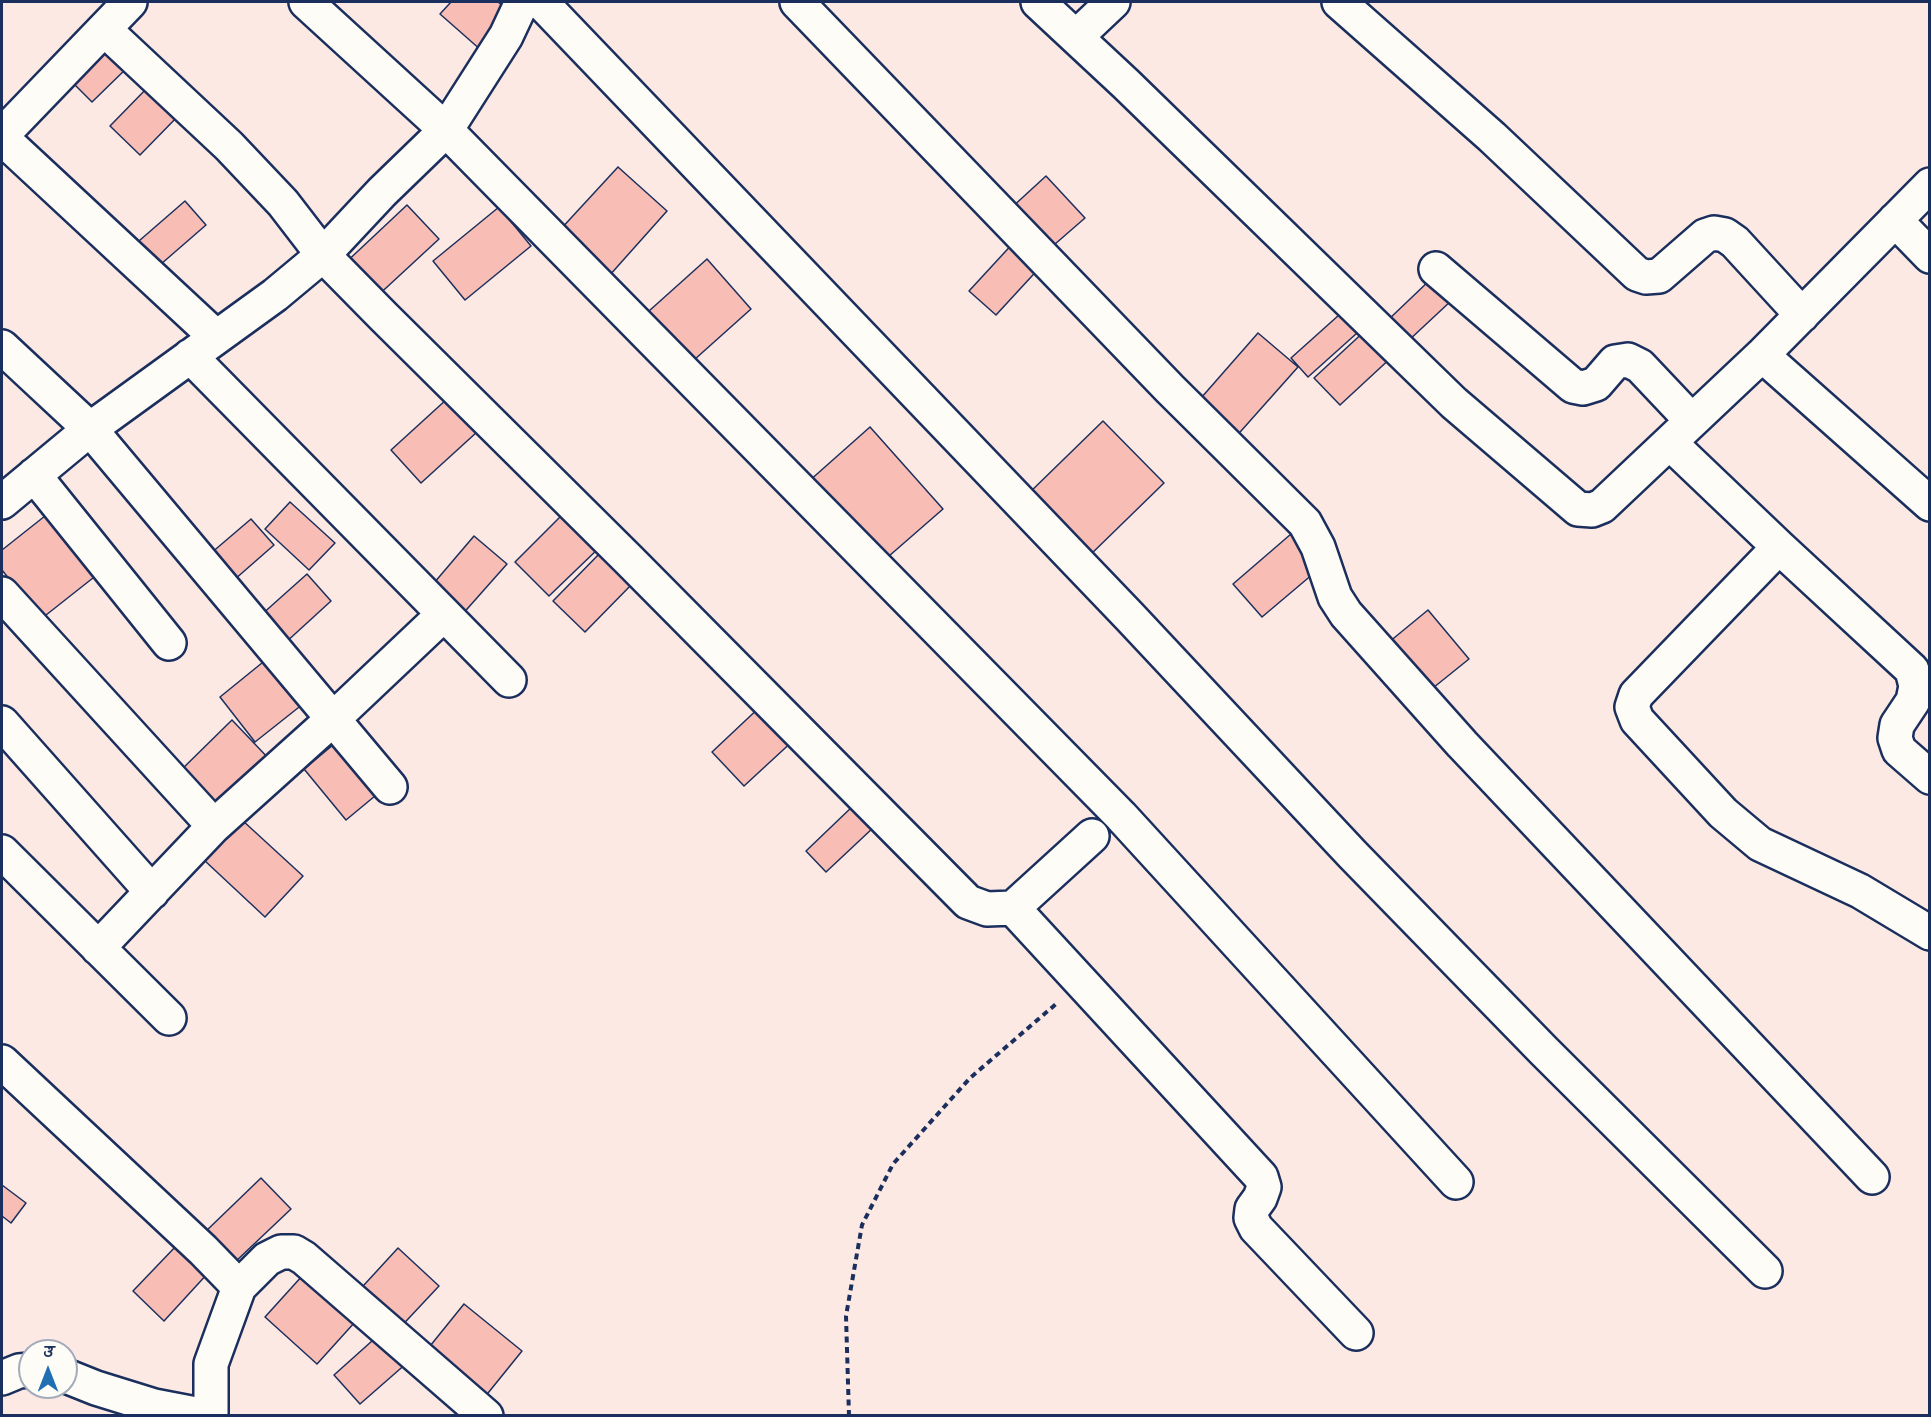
<!DOCTYPE html>
<meta charset="utf-8">
<style>
body{margin:0}
#map{position:relative;width:1931px;height:1417px;overflow:hidden;background:#fce9e3;font-family:Kalam,"Playpen Sans Deva",sans-serif}
canvas{display:block}
.frame{position:absolute;inset:0;border:3px solid #1b2f5e;pointer-events:none}
.north{position:absolute;left:18px;top:1339px;width:60px;height:60px;box-sizing:border-box;background:#fdfcf7;border:2px solid #a3aaba;border-radius:50%;rotate:0deg;font-size:16px;font-weight:700;line-height:24px;text-align:center;color:#1b2f5e}
.north::after{content:'';display:block;margin:auto;width:21px;height:27px;background:#1f6fb2;clip-path:polygon(50% 0,100% 100%,50% 72%,0 100%)}
</style>
<div id="map">
<canvas width="1931" height="1417"></canvas>
<div class="frame"></div>
<div class="north">उ</div>
</div>
<script>
const g = document.querySelector('canvas').getContext('2d');
g.lineJoin = 'round';
function fillPath(path, color) {
  g.fillStyle = color;
  g.fill(path, 'evenodd');
}
function toPath(rows) {
  const path = new Path2D();
  for (const r of rows) {
    path.moveTo(r[0], r[1]);
    for (let i = 2; i < r.length; i += 2) path.lineTo(r[i], r[i + 1]);
  }
  return path;
}
function strokePath(path, color, width, dash) {
  g.strokeStyle = color;
  g.lineWidth = width;
  g.lineCap = dash ? 'butt' : 'round';
  g.setLineDash(dash || []);
  g.stroke(path);
}
const building = toPath([
 [451,2,498,2,514,15,482,51,440,14,451,2],
 [105,37,131,64,92,102,66,76,105,37],
 [150,85,180,114,140,155,110,126,150,85],
 [618,167,667,211,609,276,559,231,618,167],
 [1046,176,1085,218,1047,251,1010,209,1046,176],
 [185,201,206,225,153,271,132,247,185,201],
 [407,205,439,239,373,300,341,267,407,205],
 [499,207,531,246,465,300,433,261,499,207],
 [1016,240,1043,264,996,315,969,291,1016,240],
 [707,259,751,309,694,360,649,311,707,259],
 [1431,279,1452,300,1407,342,1387,321,1431,279],
 [1349,306,1366,325,1308,377,1291,358,1349,306],
 [1368,328,1394,355,1340,405,1314,378,1368,328],
 [1258,333,1298,367,1233,440,1194,406,1258,333],
 [447,399,477,432,421,483,391,450,447,399],
 [1103,421,1164,483,1086,559,1025,497,1103,421],
 [870,427,943,509,881,563,808,482,870,427],
 [290,502,335,543,309,570,265,529,290,502],
 [50,512,98,574,41,619,2,570,2,550,50,512],
 [565,512,600,547,549,596,515,562,565,512],
 [251,519,274,545,226,587,203,560,251,519],
 [1291,534,1320,568,1262,617,1233,584,1291,534],
 [474,536,507,564,460,617,428,590,474,536],
 [604,549,636,580,585,632,553,601,604,549],
 [307,574,331,601,284,644,260,616,307,574],
 [1428,610,1469,659,1423,696,1383,647,1428,610],
 [273,654,308,700,255,742,220,697,273,654],
 [763,704,796,738,744,786,712,752,763,704],
 [232,720,272,762,214,817,175,776,232,720],
 [339,740,381,791,346,820,304,769,339,740],
 [854,805,874,827,826,872,806,851,854,805],
 [242,820,303,876,265,917,204,860,242,820],
 [261,1178,291,1209,234,1263,204,1233,261,1178],
 [2,1185,26,1203,11,1223,2,1216,2,1185],
 [178,1244,209,1272,164,1321,133,1291,178,1244],
 [398,1248,439,1286,394,1334,353,1297,398,1248],
 [303,1275,355,1322,317,1364,265,1317,303,1275],
 [464,1304,522,1351,484,1398,426,1351,464,1304],
 [382,1332,408,1362,360,1404,334,1375,382,1332]
]);
fillPath(building, '#f8bdb4');
strokePath(building, '#1b2f5e', 1.5);
const minor = toPath([
 [306,2,446,130,1121,816,1456,1182],
 [541,2,1130,617,1353,855,1544,1051,1765,1271],
 [797,2,1170,389,1305,523,1318,547,1335,597,1346,614,1462,744,1872,1177],
 [1038,2,1126,84,1454,403,1578,509,1592,510,1602,506,1762,355,1930,185],
 [1339,2,1492,137,1637,274,1646,277,1659,276,1705,236,1714,233,1725,235,1735,242,1802,315],
 [104,29,229,146,283,203,323,255,383,316,629,560,968,902,987,909,1013,908,1092,836],
 [1076,37,1113,2],
 [2,135,130,2],
 [2,138,216,337],
 [1895,220,1930,256],
 [1436,269,1573,386,1583,388,1596,384,1615,362,1628,360,1640,366,1692,421],
 [2,347,90,429,390,787],
 [1762,355,1930,504],
 [190,356,509,680],
 [1670,443,1779,547,1912,670,1916,686,1913,701,1897,725,1895,738,1899,750,1930,777],
 [34,475,169,643],
 [2,502,90,429,275,295,323,255,382,192,446,130,506,36,522,2],
 [1779,547,1636,695,1632,707,1637,720,1723,813,1760,844,1860,891,1930,933],
 [2,594,214,826],
 [2,723,152,892],
 [2,852,169,1018],
 [1013,908,1261,1177,1264,1187,1260,1198,1252,1209,1251,1218,1256,1228,1356,1333],
 [98,948,214,826,333,719,444,614],
 [2,1062,203,1250,239,1287],
 [66,1376,96,1388,154,1406,206,1416],
 [2,1378,19,1371,30,1370],
 [211,1416,211,1364,239,1287,267,1259,281,1252,294,1252,304,1258,486,1416]
]);
strokePath(minor, '#1b2f5e', 38);
strokePath(toPath([
 [849,1416,846,1316,862,1225,893,1164,970,1078,1056,1004]
]), '#1b2f5e', 4, [6, 4.5]);
strokePath(minor, '#fdfcf7', 33);
</script>
